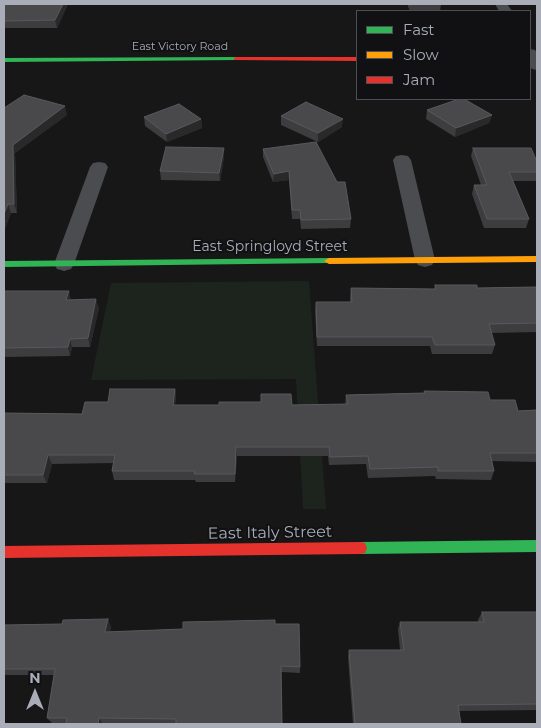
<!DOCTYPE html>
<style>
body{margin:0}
#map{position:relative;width:541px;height:728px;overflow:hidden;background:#171717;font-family:Montserrat,sans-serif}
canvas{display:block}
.frame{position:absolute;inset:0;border:5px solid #a8adb8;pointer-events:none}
.legend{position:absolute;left:356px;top:10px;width:175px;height:90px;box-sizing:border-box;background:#111113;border:1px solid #4d4f55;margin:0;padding:6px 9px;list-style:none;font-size:15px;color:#a8adb8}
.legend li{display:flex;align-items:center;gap:10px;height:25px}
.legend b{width:25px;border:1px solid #4d4f55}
.north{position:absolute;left:10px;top:668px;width:50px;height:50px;-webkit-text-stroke:4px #111113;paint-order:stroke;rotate:0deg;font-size:14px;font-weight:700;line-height:20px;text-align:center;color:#a8adb8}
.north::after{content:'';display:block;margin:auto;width:18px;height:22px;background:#a8adb8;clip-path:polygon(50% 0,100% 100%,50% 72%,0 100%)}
</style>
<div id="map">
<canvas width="541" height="728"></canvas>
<div class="frame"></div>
<ul class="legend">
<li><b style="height:6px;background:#30b455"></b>Fast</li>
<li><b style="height:6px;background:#ff9f0a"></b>Slow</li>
<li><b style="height:6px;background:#e5322d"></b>Jam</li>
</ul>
<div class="north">N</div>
</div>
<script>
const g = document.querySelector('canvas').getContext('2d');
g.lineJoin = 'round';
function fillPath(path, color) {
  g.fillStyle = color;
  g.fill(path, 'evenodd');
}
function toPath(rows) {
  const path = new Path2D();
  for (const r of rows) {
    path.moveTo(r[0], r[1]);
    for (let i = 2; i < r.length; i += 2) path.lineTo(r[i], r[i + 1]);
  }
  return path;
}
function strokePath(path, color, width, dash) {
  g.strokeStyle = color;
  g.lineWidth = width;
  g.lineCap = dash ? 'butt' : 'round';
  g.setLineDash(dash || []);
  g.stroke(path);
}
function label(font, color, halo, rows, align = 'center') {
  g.font = font + ' Montserrat,sans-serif';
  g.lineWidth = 4;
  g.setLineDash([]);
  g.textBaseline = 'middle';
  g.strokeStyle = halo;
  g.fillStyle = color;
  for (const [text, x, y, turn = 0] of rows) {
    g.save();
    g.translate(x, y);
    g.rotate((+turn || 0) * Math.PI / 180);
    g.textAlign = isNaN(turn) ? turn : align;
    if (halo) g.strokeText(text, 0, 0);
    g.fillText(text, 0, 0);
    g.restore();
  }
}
fillPath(toPath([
 [309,281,326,509,303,509,296,379,91,380,111,283]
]), '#1d241e');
fillPath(toPath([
 [495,4,507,4,512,11,499,11,495,4],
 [530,49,535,50,537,53,537,70,532,69,530,66,530,49],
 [402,155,408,156,411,160,435,260,432,265,425,267,418,265,415,260,393,160,396,156,402,155],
 [99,162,105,163,108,167,74,264,71,269,64,271,57,269,54,264,90,167,93,163,99,162]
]), '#4b4c50');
fillPath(toPath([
 [236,57,238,58,238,60,4,62,4,58,236,57],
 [329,258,332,259,334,261,332,263,4,267,4,261,329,258],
 [537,540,537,552,360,554,355,553,353,548,355,543,360,542,537,540]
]), '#30b455');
fillPath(toPath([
 [537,256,537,262,329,264,324,261,329,258,537,256]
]), '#ff9f0a');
fillPath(toPath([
 [236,57,357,57,357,61,234,60,234,58,236,57],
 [360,542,365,543,367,548,365,553,360,554,4,558,4,546,360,542]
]), '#e5322d');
fillPath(toPath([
 [5,4,68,4,57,28,4,28,4,6],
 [407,4,441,4,440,11,410,11],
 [4,108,67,115,15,153,17,213,11,213,4,231],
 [427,110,492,115,489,123,455,137,426,119],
 [281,116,342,127,318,142,281,125],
 [144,117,201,119,202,128,167,142,145,126],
 [473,148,537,162,537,181,513,181,529,219,526,228,484,228,472,194,474,185,481,185,471,156],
 [263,149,351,219,350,228,301,229,300,219,292,219,289,180,273,182,263,157],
 [224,157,220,181,161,180,160,171],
 [435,285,477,288,537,287,537,332,491,333,495,345,492,354,432,354,430,346,317,346,315,311,316,302,350,302,350,297,351,288,434,289],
 [4,291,71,300,99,308,90,347,72,347,70,356,4,357],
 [175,389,176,398,175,405,292,405,345,404,346,395,424,393,424,391,490,400,518,411,537,410,537,462,492,461,494,471,491,480,436,479,435,476,368,478,366,464,329,465,328,456,237,456,235,482,196,482,195,480,114,480,112,471,113,463,52,464,47,483,4,483,4,413,82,414,108,402],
 [482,612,537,612,537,710,459,711,461,724,353,724,348,657,349,650,400,650,398,629,400,622,478,622,478,620],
 [275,624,300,667,300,673,281,672,282,724,52,723,47,718,54,675,4,675,4,677,4,625,111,626,110,632,183,629]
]), '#3d3d3f');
fillPath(toPath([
 [63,4,68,4,57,28,55,20],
 [65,106,67,115,15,153,17,213,14,204,13,145],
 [492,115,489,123,455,137,456,128],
 [201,119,202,128,167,142,166,134],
 [343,119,342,127,318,142,318,133],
 [224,148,224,157,220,181,219,173],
 [289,171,289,180,273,182,274,174],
 [8,204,11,213,4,231,4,214],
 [69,291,71,300,66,300],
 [96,299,99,308,90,347,88,338],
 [70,339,72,347,70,356,68,347],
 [175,389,176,398,174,414,173,405],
 [236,447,237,456,235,482,235,474],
 [48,455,52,464,47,483,43,475],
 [108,619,111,626,108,639,105,632],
 [99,718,102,723,102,724,98,724]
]), '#29292a');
const building = toPath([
 [5,4,63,4,55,20,4,21,4,6,5,4],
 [24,95,65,106,13,145,14,204,8,204,4,214,4,108,24,95],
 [459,99,464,99,492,115,456,128,427,110,459,99],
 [306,102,343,119,318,133,281,116,306,102],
 [179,104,201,119,166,134,144,117,179,104],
 [316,142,337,182,345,182,351,219,301,220,300,210,292,210,289,171,274,174,263,149,316,142],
 [166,147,224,148,219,173,160,171,166,147],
 [473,148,531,148,537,162,537,172,509,172,529,219,487,219,474,185,487,185,473,148],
 [435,285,477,285,477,288,537,287,537,323,489,324,495,345,435,345,432,337,317,337,316,302,352,302,351,288,436,289,435,285],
 [4,291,69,291,66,300,96,299,88,338,70,339,68,347,4,348,4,291],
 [110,389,175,389,173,405,219,405,219,402,261,402,261,394,291,394,292,405,348,404,346,395,425,393,424,391,488,392,490,400,515,400,518,411,537,410,537,453,490,453,494,471,438,471,438,467,370,469,368,456,330,457,329,447,236,447,235,474,194,474,195,471,112,471,115,455,48,455,43,475,4,475,4,413,82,414,85,402,108,402,110,389],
 [482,612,537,612,537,704,458,705,461,724,355,724,349,650,404,650,400,622,484,622,482,612],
 [108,619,105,632,183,629,183,622,275,620,275,624,299,624,300,667,281,666,282,724,176,724,176,719,99,718,98,724,66,724,67,718,47,718,55,669,4,669,4,625,62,624,63,620,108,619]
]);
fillPath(building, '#49494c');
strokePath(building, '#58595d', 1);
label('11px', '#a8adb8', '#111113', [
 ["East Victory Road",180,47]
]);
label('14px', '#a8adb8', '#111113', [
 ["East Springloyd Street",270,247]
]);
label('16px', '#a8adb8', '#111113', [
 ["East Italy Street",270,533,-1]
]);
</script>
